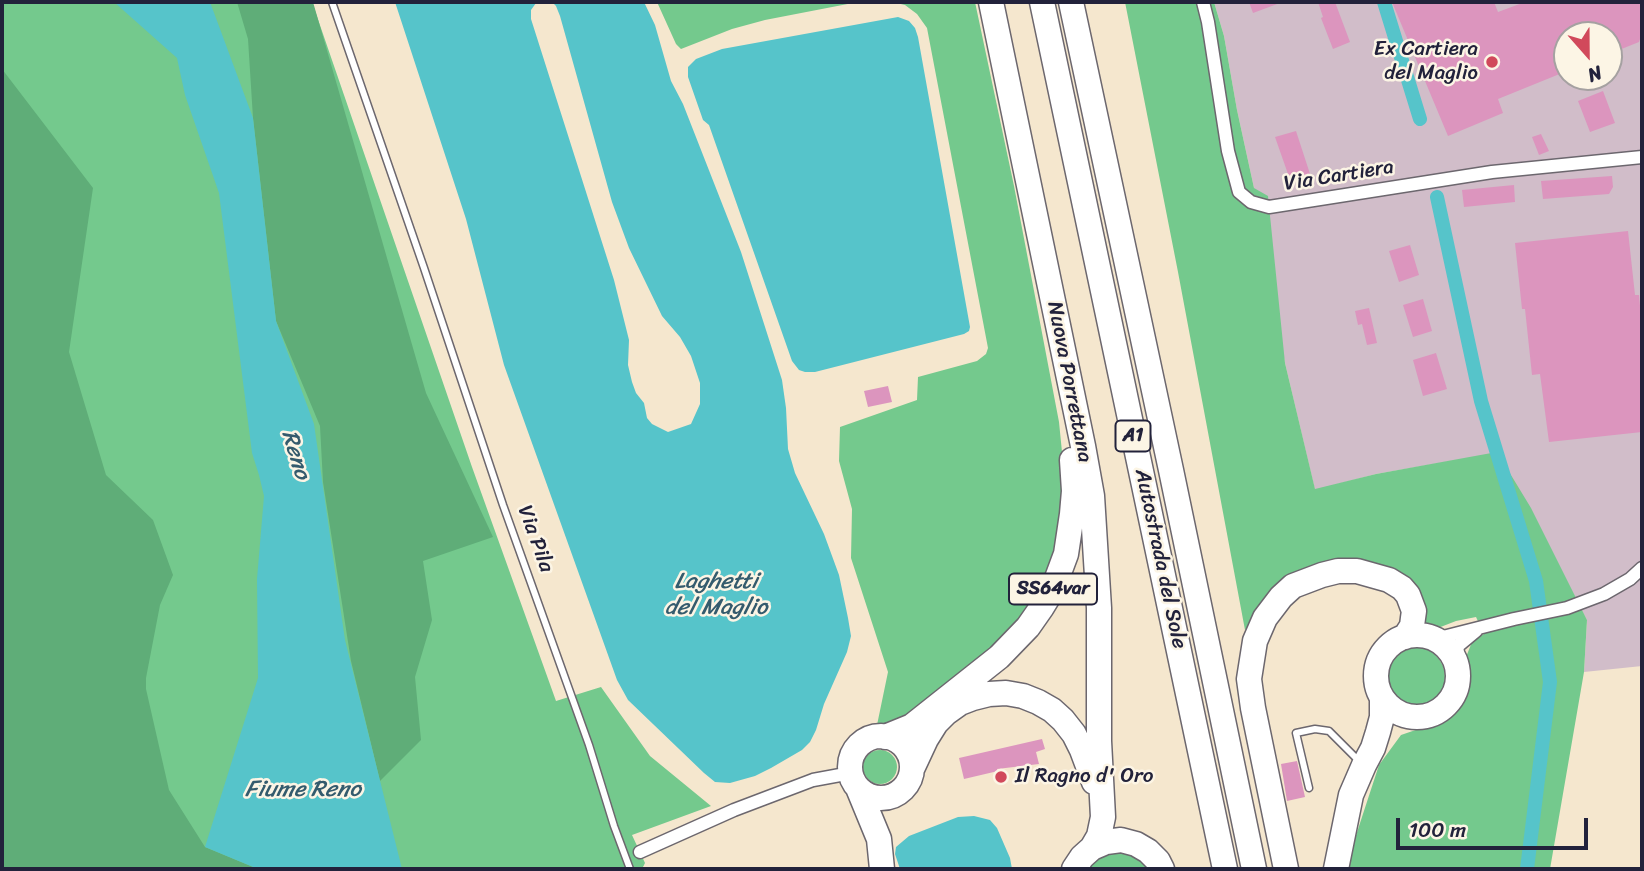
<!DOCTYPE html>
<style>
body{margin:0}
#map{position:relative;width:1644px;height:871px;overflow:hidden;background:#f5e7ce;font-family:Sriracha,sans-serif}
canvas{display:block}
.frame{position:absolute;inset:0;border:4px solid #22223b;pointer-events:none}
.north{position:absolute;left:1553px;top:21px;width:70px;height:70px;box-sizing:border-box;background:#fcf5e5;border:2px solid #a5a1a1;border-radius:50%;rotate:159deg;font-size:19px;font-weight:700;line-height:28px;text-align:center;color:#22223b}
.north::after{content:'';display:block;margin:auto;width:24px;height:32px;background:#d1495b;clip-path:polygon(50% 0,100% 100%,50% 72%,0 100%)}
.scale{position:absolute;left:1396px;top:818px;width:192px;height:32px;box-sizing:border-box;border:4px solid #22223b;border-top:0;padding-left:9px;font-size:21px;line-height:24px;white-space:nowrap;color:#22223b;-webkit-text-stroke:5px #fcf5e5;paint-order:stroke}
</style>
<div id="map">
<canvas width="1644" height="871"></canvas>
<div class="frame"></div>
<div class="north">N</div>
<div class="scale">100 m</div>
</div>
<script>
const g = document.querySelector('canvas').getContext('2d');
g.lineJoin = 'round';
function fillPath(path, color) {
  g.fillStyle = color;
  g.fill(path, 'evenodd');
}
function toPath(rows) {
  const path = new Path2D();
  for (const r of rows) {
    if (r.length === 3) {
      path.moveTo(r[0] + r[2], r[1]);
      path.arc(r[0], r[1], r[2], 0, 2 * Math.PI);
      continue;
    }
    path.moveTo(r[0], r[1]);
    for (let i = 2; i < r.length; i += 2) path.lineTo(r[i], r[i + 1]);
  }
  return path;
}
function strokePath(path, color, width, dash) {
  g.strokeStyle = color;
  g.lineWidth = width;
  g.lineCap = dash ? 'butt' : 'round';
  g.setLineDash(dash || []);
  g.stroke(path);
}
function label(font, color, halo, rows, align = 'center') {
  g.font = font + ' Sriracha,sans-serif';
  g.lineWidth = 5;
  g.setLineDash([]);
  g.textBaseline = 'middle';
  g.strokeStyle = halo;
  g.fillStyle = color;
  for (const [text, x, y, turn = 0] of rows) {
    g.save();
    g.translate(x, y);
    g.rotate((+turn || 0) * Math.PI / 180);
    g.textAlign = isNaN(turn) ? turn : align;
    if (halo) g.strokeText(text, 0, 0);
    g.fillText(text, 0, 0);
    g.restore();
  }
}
fillPath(toPath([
 [1214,2,1642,2,1642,666,1584,672,1587,620,1497,453,1376,474,1315,490,1285,363,1254,188,1237,110,1224,36],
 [1567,35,1609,35,1609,77,1567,77]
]), '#d1bdc9');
fillPath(toPath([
 [2,2,312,2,472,467,556,701,601,687,650,756,711,806,632,835,645,863,642,869,2,869],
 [657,2,858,2,765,20,732,29,681,49,676,44],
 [892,2,975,2,1014,186,1059,422,1066,492,1051,573,1019,625,914,715,882,726,877,725,888,672,851,558,852,509,839,461,840,427,917,400,918,377,977,361,986,354,988,348,927,28,917,14,905,5],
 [1125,2,1214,2,1224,36,1237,110,1254,188,1268,196,1285,363,1315,489,1376,474,1497,452,1531,508,1587,620,1584,672,1550,869,1345,869,1379,765,1401,735,1442,721,1457,707,1464,690,1464,662,1472,642,1484,634,1476,617,1456,621,1438,628,1426,627,1387,571,1266,598,1245,630,1178,272],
 [1415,677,30],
 [880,767,17],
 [1118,852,1130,853,1140,858,1150,869,1088,869,1096,859,1107,854]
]), '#74c98d');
fillPath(toPath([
 [237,2,313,2,426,393,493,537,423,561,432,620,415,677,421,740,380,781,351,661,323,482,320,426,276,321,253,118,248,39],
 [2,69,93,188,69,352,106,475,153,520,173,575,160,605,146,678,146,689,169,790,205,847,258,869,2,869]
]), '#5fad78');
fillPath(toPath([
 [114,2,210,2,253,118,276,321,314,424,345,640,402,869,258,869,205,847,258,678,257,579,264,496,259,475,252,453,219,193,185,95,177,58],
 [395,2,539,2,536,3,531,10,531,19,614,280,629,340,628,365,632,382,636,393,644,403,647,418,652,424,668,432,691,424,700,404,700,383,691,356,680,337,662,316,629,248,612,202,560,16,556,6,552,2,644,2,655,25,671,81,683,104,741,252,782,380,786,408,788,449,795,473,824,534,839,575,848,618,851,636,847,652,824,704,816,730,810,742,802,750,771,768,755,776,730,783,715,782,704,773,628,700,617,680,504,365,466,219],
 [898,17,909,21,915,28,918,37,970,327,969,331,964,334,815,372,805,372,799,370,792,361,709,125,703,120,688,77,688,67,696,59,722,49],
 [974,816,990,820,997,828,1010,858,1012,869,900,869,895,854,896,847,909,836,958,817]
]), '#56c4ca');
strokePath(toPath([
 [1384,2,1420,119],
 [1437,197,1481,401,1536,581,1550,682,1527,869]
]), '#56c4ca', 14);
fillPath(toPath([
 [1249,2,1280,2,1280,3,1253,13],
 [1318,2,1335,2,1350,42,1333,49,1321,18,1323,17],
 [1392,2,1494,2,1498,12,1525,2,1639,2,1642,10,1642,33,1639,42,1609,54,1609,35,1567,35,1567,71,1498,99,1503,113,1448,136],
 [1603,91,1615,123,1590,132,1578,101],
 [1296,131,1311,177,1299,182,1288,174,1275,137],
 [1541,134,1549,151,1539,155,1532,137],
 [1612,176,1613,187,1609,194,1543,199,1541,181],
 [1514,185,1515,202,1464,207,1462,190],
 [1628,231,1635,295,1639,295,1642,328,1642,432,1549,442,1540,374,1532,375,1525,309,1522,309,1515,243],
 [1410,245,1419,275,1399,282,1389,251],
 [1423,299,1432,331,1413,337,1403,305],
 [1369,308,1377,343,1367,345,1362,324,1358,325,1355,311],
 [1436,353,1447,389,1423,396,1413,360],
 [888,386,892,402,868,407,864,391],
 [1042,739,1045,749,1036,752,1039,764,997,769,998,771,964,779,959,758],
 [1297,761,1305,797,1287,801,1281,764]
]), '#dc95be');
const lane = toPath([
 [332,2,424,268,503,505,589,745,614,826,630,869],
 [1309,788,1296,733,1315,729,1329,731,1359,761]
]);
const street = toPath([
 [1203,2,1208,22,1228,151,1239,192,1251,202,1269,207,1492,172,1642,157],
 [1435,639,1514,619,1567,608,1604,594,1630,579,1642,568],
 [1456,662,1458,646,1476,631],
 [640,852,734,810,813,780,851,773]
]);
const highway = toPath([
 [991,2,1083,446,1092,496,1099,608,1099,741,1103,817,1099,836,1092,848],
 [1042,2,1225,869],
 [1071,2,1171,470,1254,869],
 [1417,676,41],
 [881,767,31],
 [885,737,912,726,999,657,1028,627,1042,607,1053,589,1066,554,1072,514,1074,491,1072,460],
 [912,769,926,739,936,723,946,713,960,703,973,698,989,694,1006,693,1023,696,1038,702,1052,710,1063,720,1074,734,1082,750,1094,782],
 [858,788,879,839,882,869],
 [1074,869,1082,857,1092,848,1106,842,1121,840,1136,844,1148,851,1158,861,1162,869],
 [1286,869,1253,708,1249,679,1255,641,1265,618,1281,597,1293,586,1322,575,1338,571,1357,571,1389,580,1402,588,1408,595,1414,611,1413,618,1412,626,1405,637],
 [1336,869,1351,795,1364,765,1373,748,1378,732,1382,717,1382,698]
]);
strokePath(lane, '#6c676e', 9);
strokePath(street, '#6c676e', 15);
strokePath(highway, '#6c676e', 27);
strokePath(lane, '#fff', 6);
strokePath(street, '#fff', 12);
strokePath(highway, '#fff', 24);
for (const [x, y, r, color] of [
 [1492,62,7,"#d1495b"],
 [1001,777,7,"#d1495b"]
]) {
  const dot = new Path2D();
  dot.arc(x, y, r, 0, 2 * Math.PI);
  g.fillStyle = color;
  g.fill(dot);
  strokePath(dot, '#fcf5e5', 2.5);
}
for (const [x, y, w] of [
 [1133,436,35],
 [1053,589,88]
]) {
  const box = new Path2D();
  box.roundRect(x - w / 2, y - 15.5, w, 31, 5);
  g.fillStyle = '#fcf5e5';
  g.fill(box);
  strokePath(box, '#22223b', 2);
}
label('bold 19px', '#22223b', null, [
 ["A1",1133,436],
 ["SS64var",1053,589]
]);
label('21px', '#22223b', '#fcf5e5', [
 ["Ex Cartiera",1478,50],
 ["del Maglio",1478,74],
 ["Il Ragno d' Oro",1015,777,"left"]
], 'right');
label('21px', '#22223b', '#fcf5e5', [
 ["Via Cartiera",1339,176,-9],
 ["Nuova Porrettana",1069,382,79],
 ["Via Pila",535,539,70],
 ["Autostrada del Sole",1160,559,78]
]);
label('italic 23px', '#345b6d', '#fcf5e5', [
 ["Reno",295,455,73],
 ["Laghetti",716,582],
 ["del Maglio",716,608],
 ["Fiume Reno",303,790]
]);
</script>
